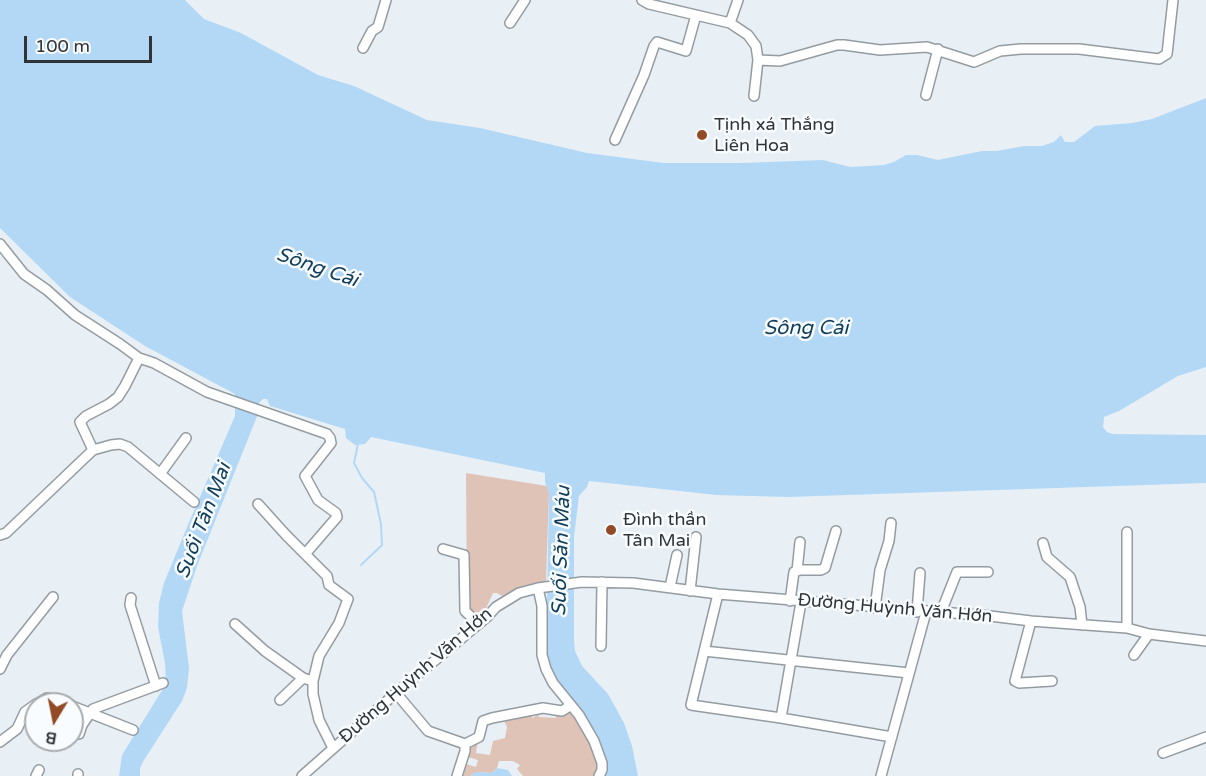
<!DOCTYPE html>
<meta charset="utf-8">
<style>
body{margin:0}
#map{position:relative;width:1206px;height:776px;overflow:hidden;background:#e8f0f6;font-family:"Varela Round",sans-serif}
canvas{display:block}
.north{position:absolute;left:24px;top:692px;width:60px;height:60px;box-sizing:border-box;background:#f9fcff;border:2px solid #a9acaf;border-radius:50%;rotate:190deg;font-size:16px;font-weight:700;line-height:24px;text-align:center;color:#313437}
.north::after{content:'';display:block;margin:auto;width:21px;height:27px;background:#924b26;clip-path:polygon(50% 0,100% 100%,50% 72%,0 100%)}
.scale{position:absolute;left:24px;top:36px;width:128px;height:27px;box-sizing:border-box;border:3px solid #313437;border-top:0;padding-left:8px;font-size:18px;line-height:21px;white-space:nowrap;color:#313437;-webkit-text-stroke:4px #f9fcff;paint-order:stroke}
</style>
<div id="map">
<canvas width="1206" height="776"></canvas>
<div class="north">B</div>
<div class="scale">100 m</div>
</div>
<script>
const g = document.querySelector('canvas').getContext('2d');
g.lineJoin = 'round';
function fillPath(path, color) {
  g.fillStyle = color;
  g.fill(path, 'evenodd');
}
function toPath(rows) {
  const path = new Path2D();
  for (const r of rows) {
    path.moveTo(r[0], r[1]);
    for (let i = 2; i < r.length; i += 2) path.lineTo(r[i], r[i + 1]);
  }
  return path;
}
function strokePath(path, color, width, dash) {
  g.strokeStyle = color;
  g.lineWidth = width;
  g.lineCap = dash ? 'butt' : 'round';
  g.setLineDash(dash || []);
  g.stroke(path);
}
function label(font, color, halo, rows, align = 'center') {
  g.font = font + ' "Varela Round",sans-serif';
  g.lineWidth = 5;
  g.setLineDash([]);
  g.textBaseline = 'middle';
  g.strokeStyle = halo;
  g.fillStyle = color;
  for (const [text, x, y, turn = 0] of rows) {
    g.save();
    g.translate(x, y);
    g.rotate((+turn || 0) * Math.PI / 180);
    g.textAlign = isNaN(turn) ? turn : align;
    if (halo) g.strokeText(text, 0, 0);
    g.fillText(text, 0, 0);
    g.restore();
  }
}
fillPath(toPath([
 [466,473,547,486,549,493,546,581,521,587,502,596,497,593,493,593,484,613,477,618,467,610],
 [571,708,579,720,577,721,580,728,582,727,591,742,599,767,594,776,523,776,517,769,520,765,513,761,499,761,497,768,492,773,477,772,470,776,461,776,466,764,476,767,478,760,468,757,470,746,478,740,476,753,490,755,493,741,505,738,507,727,503,719,532,713,532,718,538,715,539,717,556,718,554,712]
]), '#dfc3b6');
fillPath(toPath([
 [0,0,185,0,204,19,241,33,318,75,354,86,427,120,480,128,587,153,664,163,740,163,823,160,850,167,884,165,894,162,906,155,917,155,938,160,982,151,997,151,1024,146,1042,146,1054,142,1061,135,1065,142,1074,142,1095,126,1132,123,1152,119,1206,98,1206,367,1178,376,1119,411,1104,417,1103,427,1107,432,1113,434,1206,435,1206,483,788,497,716,495,589,481,587,487,579,496,574,537,574,641,575,651,582,666,608,694,624,723,632,746,638,776,602,776,604,762,553,679,546,655,549,493,545,482,545,473,371,437,365,444,355,445,346,438,345,429,270,406,267,399,263,399,259,403,258,414,197,566,182,611,189,668,187,688,182,701,144,760,140,768,140,776,119,776,122,755,166,684,165,663,158,627,159,603,164,583,187,527,235,416,235,394,145,346,70,297,0,228],
 [497,768,508,770,512,776,470,776,477,772,492,773]
]), '#b2d8f6');
strokePath(toPath([
 [358,444,354,463,362,478,374,492,381,524,382,545,361,565]
]), '#b2d8f6', 2);
const minor = toPath([
 [642,0,649,4,730,23],
 [738,0,730,23,748,35,756,46,758,60,754,96],
 [510,23,525,0],
 [363,48,372,31,378,27,386,0],
 [758,60,780,61,837,45,844,45,880,50,927,47,974,62,1000,51,1021,49,1079,49,1159,59,1167,54,1173,0],
 [926,95,938,49],
 [615,140,644,75,654,46,657,42,686,51,696,15],
 [0,244,24,274,47,290,75,315,120,344,139,358,154,363,207,392,327,434,330,438,331,443,305,476,318,500,336,513,337,517,306,553],
 [93,450,80,422,86,416,109,404,118,397,125,386,139,358],
 [160,474,186,438],
 [258,504,286,535,327,576,329,585,348,599,339,623,319,656,313,681,313,694,319,720,333,748],
 [1127,532,1127,628],
 [0,535,6,533,93,450,111,445,120,444,128,447,194,502],
 [1043,543,1047,557,1070,577,1080,607,1082,625],
 [443,549,464,555,465,611,479,624],
 [797,571,800,542],
 [670,587,677,555],
 [538,588,542,606,542,655,546,669,553,683,579,715,594,741,602,763,602,770,599,776],
 [690,591,696,537],
 [718,594,691,705,781,718,892,737],
 [131,598,130,605,156,686],
 [790,601,794,572,800,570,821,570,825,568,836,531],
 [875,608,880,570,889,541,891,523],
 [917,612,920,573],
 [941,612,957,572,988,572],
 [1031,621,1015,681,1019,683,1052,681],
 [235,624,265,651,303,678,313,681],
 [601,646,602,582],
 [704,651,909,673],
 [1134,655,1149,634],
 [0,669,7,655,53,597],
 [396,693,428,731,465,744,465,751,457,776],
 [280,700,303,678],
 [37,704,47,698,66,704],
 [72,706,133,730],
 [781,718,801,602],
 [79,734,82,725,93,709,163,683],
 [0,742,17,729,25,712,36,704],
 [465,744,479,737,483,721,492,718,543,708,562,711,571,705],
 [1163,753,1206,737],
 [78,774,78,776],
 [36,776,39,770],
 [302,776,396,693,487,617,496,607,519,593,538,588,582,582,633,583,718,594,990,616,1031,621,1127,628,1149,634,1206,641],
 [881,776,926,612]
]);
strokePath(minor, '#949ca2', 12);
strokePath(minor, '#fff', 9);
for (const [x, y, r, color] of [
 [702,135,6,"#924b26"],
 [611,530,6,"#924b26"]
]) {
  const dot = new Path2D();
  dot.arc(x, y, r, 0, 2 * Math.PI);
  g.fillStyle = color;
  g.fill(dot);
  strokePath(dot, '#f9fcff', 2);
}
label('18px', '#313437', '#f9fcff', [
 ["Tịnh xá Thắng",714,125],
 ["Liên Hoa",714,146],
 ["Đình thần",623,520],
 ["Tân Mai",623,541]
], 'left');
label('18px', '#313437', '#f9fcff', [
 ["Đường Huỳnh Văn Hớn",895,609,5],
 ["Đường Huỳnh Văn Hớn",416,676,-41]
]);
label('italic 20px', '#103d5a', '#f9fcff', [
 ["Sông Cái",317,268,19],
 ["Sông Cái",806,329],
 ["Suối Tân Mai",204,521,-69],
 ["Suối Săn Máu",562,551,-88]
]);
</script>
